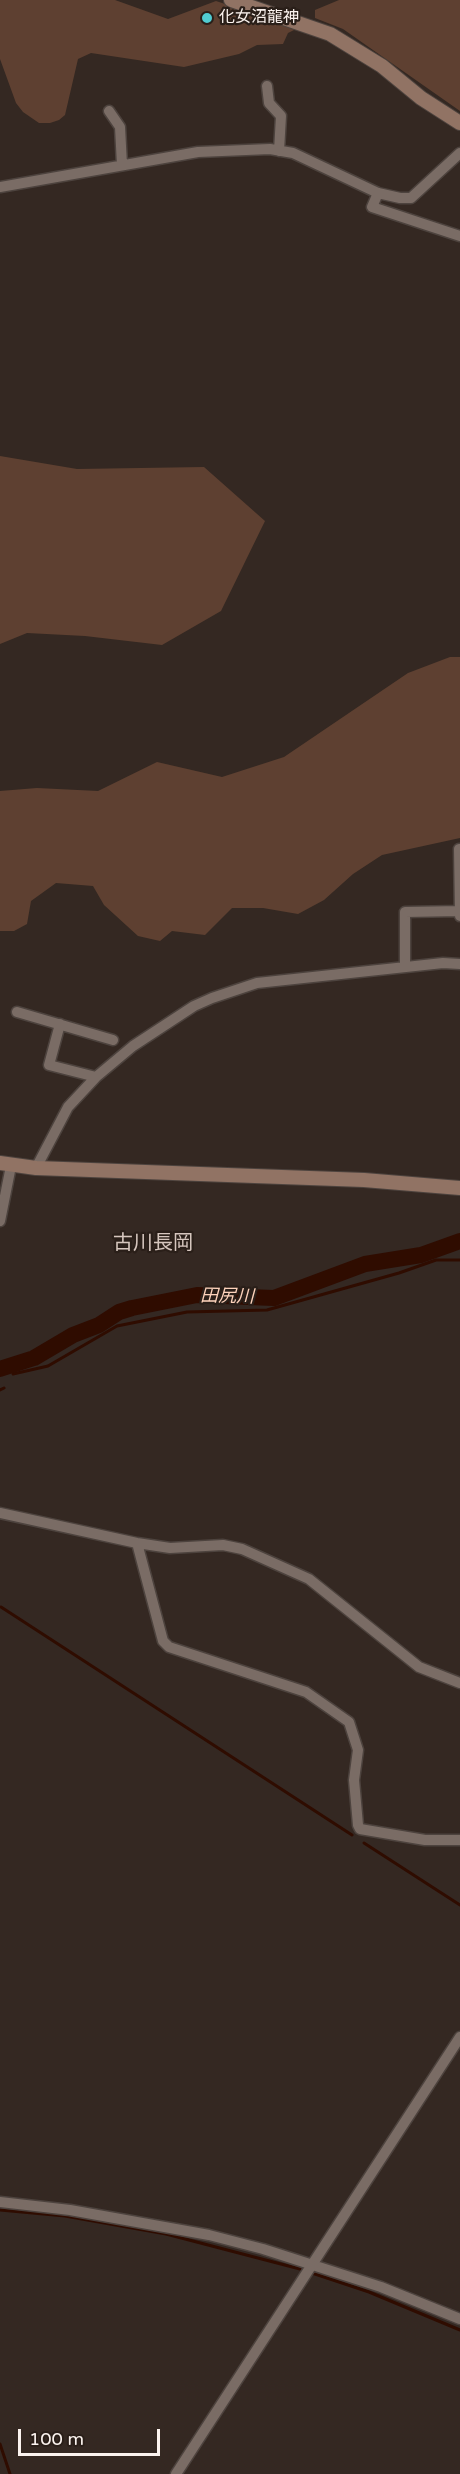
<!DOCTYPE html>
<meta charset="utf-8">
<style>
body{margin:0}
#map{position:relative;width:460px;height:2474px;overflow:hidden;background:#342822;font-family:"Varela Round",sans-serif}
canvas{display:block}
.scale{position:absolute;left:18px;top:2429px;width:142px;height:27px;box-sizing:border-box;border:3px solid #fbf3ef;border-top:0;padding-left:8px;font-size:18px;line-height:21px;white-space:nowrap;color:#fbf3ef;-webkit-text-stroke:4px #2a1f19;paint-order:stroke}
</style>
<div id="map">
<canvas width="460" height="2474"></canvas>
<div class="scale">100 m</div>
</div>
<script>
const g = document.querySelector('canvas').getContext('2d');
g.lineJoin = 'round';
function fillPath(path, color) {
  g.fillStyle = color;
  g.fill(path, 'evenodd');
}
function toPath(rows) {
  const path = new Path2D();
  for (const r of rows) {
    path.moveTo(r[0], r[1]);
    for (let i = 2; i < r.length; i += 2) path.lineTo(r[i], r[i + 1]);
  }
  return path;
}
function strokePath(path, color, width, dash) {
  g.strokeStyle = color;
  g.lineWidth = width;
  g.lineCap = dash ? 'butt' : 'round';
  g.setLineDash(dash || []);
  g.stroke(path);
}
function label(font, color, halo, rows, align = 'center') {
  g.font = font + ' "Varela Round","Noto Sans JP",sans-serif';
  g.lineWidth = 4.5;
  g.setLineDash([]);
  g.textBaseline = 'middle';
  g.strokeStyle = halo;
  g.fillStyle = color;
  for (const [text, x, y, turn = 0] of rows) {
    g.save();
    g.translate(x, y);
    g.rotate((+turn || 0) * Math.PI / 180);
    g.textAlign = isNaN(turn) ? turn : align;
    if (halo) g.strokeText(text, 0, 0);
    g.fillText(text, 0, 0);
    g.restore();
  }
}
fillPath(toPath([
 [0,0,115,0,168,19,216,1,298,28,288,33,283,44,257,45,239,54,184,67,91,53,78,59,65,115,59,120,50,123,39,123,23,112,16,103,0,59],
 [339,0,460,0,460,111,343,29,315,18,315,10],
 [0,456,77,469,204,467,265,521,221,611,162,645,85,636,27,633,0,644],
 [450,657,460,657,460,838,382,855,353,874,324,900,298,914,263,908,232,908,205,935,172,931,160,941,138,936,104,905,93,886,56,883,31,901,27,924,14,931,0,931,0,791,37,788,98,791,157,762,222,777,284,757,408,673]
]), '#5e4031');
strokePath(toPath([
 [13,1374,48,1366,117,1326,187,1312,267,1310,399,1273,436,1260,460,1260],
 [0,1390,4,1388],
 [1,1607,352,1835],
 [364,1843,460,1905],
 [0,2210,65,2216,166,2234,300,2269],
 [312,2273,369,2292,460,2330],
 [0,2444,10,2474]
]), '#2f0c00', 3);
strokePath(toPath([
 [0,1369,34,1358,73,1335,99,1325,119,1312,132,1308,197,1295,274,1298,365,1264,421,1255,460,1241]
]), '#2f0c00', 16);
const street = toPath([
 [267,86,269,103,281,116,279,151],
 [109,111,120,127,122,165],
 [0,187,198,152,270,149,293,153,378,193,400,198,411,198,460,153],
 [378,193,372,207,460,236],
 [459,849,460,916],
 [405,967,405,912,460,911],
 [17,1012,113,1040],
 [60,1024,49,1065,96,1077],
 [36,1168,68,1107,96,1077,133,1046,194,1006,212,998,257,983,443,963,460,964],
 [0,1221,11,1166],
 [0,1513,137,1543,170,1548,223,1545,242,1549,309,1579,419,1667,460,1683],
 [137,1543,163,1641,169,1647,306,1692,349,1722,358,1750,354,1780,358,1825,360,1829,425,1840,460,1840],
 [0,2202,70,2210,209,2235,263,2249,381,2287,460,2319],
 [176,2474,460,2037]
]);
const secondary = toPath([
 [231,0,330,34,382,66,421,98,460,123],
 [0,1163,36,1168,364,1180,460,1188]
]);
strokePath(street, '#4d433e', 13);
strokePath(secondary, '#4d433e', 16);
strokePath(street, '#7a6c65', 10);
strokePath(secondary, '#917364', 14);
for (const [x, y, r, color] of [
 [207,18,6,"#51ccd1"]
]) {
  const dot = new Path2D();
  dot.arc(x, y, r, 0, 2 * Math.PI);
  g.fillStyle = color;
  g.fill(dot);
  strokePath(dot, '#2a1f19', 2);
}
label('16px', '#fbf3ef', '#2a1f19', [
 ["化女沼龍神",219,18]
], 'left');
label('italic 18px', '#fdd2bb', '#2a1f19', [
 ["田尻川",227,1297,1]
]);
label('20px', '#d6c6be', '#2a1f19', [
 ["古川長岡",153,1244]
]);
</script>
